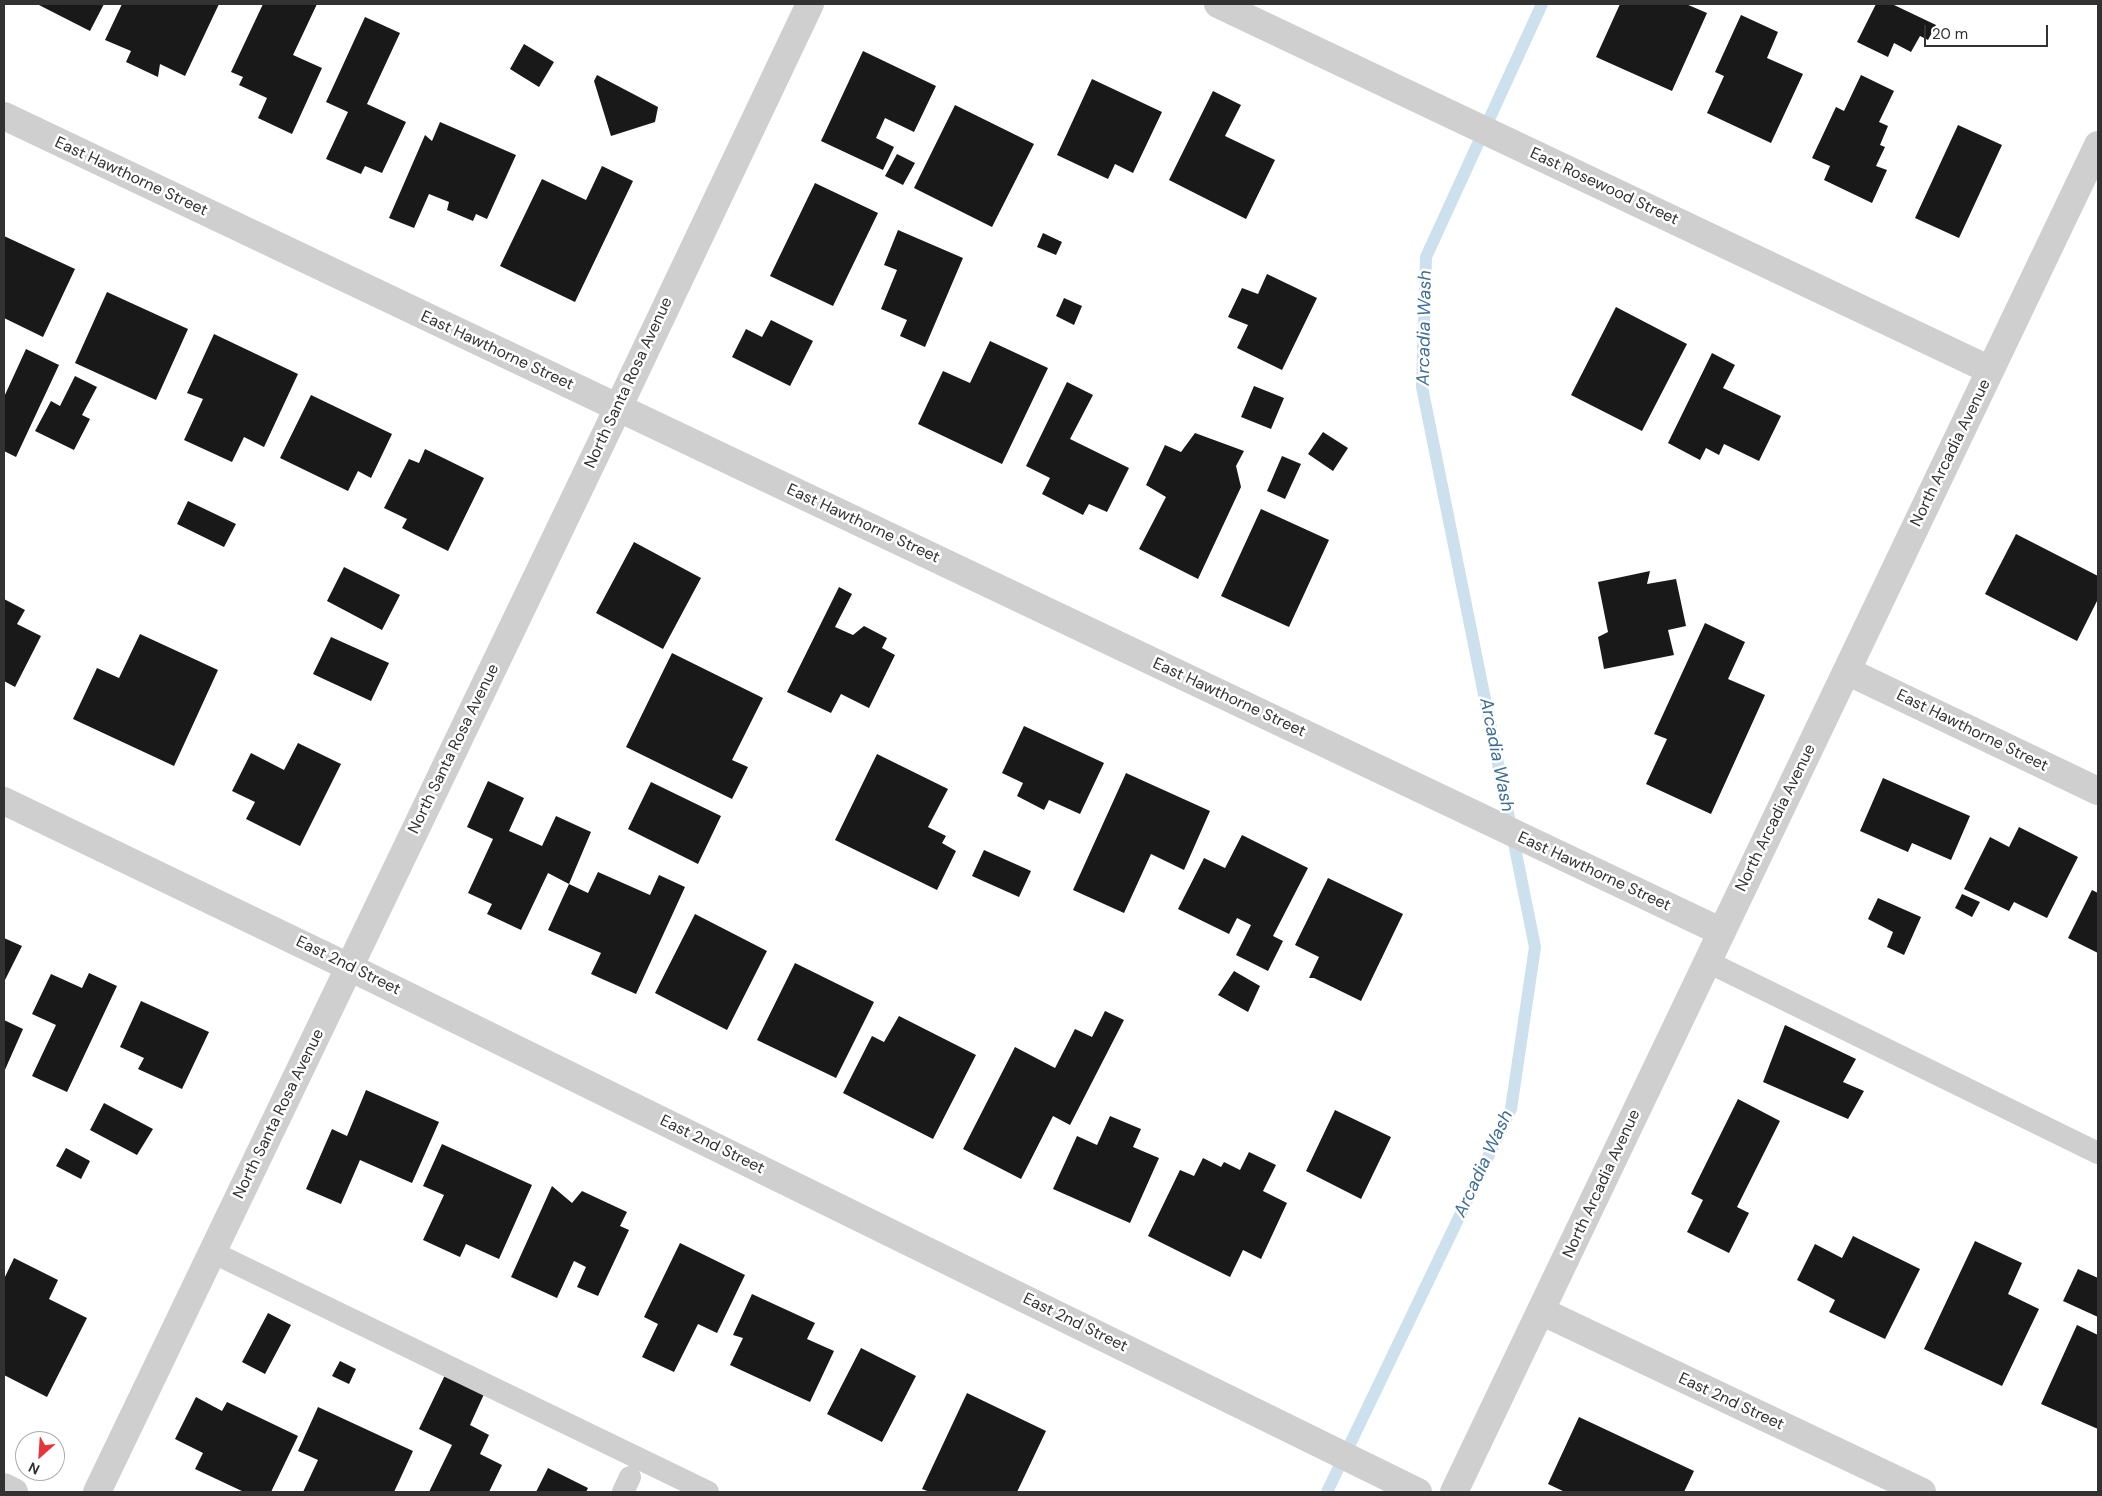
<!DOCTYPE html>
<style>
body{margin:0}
#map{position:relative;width:2102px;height:1496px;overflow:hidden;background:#fff;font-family:"DM Sans",sans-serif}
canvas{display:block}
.frame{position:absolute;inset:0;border:5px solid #323232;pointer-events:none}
.north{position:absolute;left:15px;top:1431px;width:50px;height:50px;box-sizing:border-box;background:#fff;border:1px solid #adadad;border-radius:50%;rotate:206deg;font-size:14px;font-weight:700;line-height:20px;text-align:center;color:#323232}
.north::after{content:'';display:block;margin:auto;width:18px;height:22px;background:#e83539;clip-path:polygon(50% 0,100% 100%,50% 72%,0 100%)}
.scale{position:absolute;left:1924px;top:25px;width:124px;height:22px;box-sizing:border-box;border:2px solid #323232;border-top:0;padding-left:6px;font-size:15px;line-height:18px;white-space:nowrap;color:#323232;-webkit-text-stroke:4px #fff;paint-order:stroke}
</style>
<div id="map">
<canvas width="2102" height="1496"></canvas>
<div class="frame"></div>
<div class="north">N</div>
<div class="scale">20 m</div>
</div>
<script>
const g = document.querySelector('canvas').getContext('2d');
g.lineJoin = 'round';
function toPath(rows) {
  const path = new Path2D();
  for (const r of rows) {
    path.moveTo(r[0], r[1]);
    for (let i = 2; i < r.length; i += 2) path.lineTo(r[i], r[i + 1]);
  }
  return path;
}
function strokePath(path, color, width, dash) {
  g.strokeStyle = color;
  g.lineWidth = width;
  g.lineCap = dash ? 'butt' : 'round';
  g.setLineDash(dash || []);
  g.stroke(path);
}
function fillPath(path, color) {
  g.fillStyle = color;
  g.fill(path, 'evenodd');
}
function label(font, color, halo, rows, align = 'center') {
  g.font = font + ' "DM Sans",sans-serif';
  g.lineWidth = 5;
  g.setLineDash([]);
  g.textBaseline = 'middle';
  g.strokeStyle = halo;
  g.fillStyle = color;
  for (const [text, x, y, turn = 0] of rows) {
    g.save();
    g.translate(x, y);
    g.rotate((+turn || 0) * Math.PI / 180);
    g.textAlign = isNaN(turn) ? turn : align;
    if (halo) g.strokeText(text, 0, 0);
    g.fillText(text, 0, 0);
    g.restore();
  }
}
strokePath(toPath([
 [1327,1492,1511,1109,1535,947,1422,387,1426,257,1542,4]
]), '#cde0ee', 12);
fillPath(toPath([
 [37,4,104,4,90,31],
 [122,4,219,4,185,76,160,64,158,77,126,62,131,51,105,40],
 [263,4,317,4,293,55,322,68,292,134,258,118,267,98,239,85,243,77,231,72],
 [1620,4,1686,4,1707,13,1672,91,1596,57],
 [1876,4,1892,4,1936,25,1928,40,1920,36,1911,52,1894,43,1888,57,1857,42],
 [1741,15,1778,32,1767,58,1803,74,1771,143,1707,113,1724,76,1715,72],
 [365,17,400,33,367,104,406,122,382,173,365,166,361,174,326,159,348,112,326,102],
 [524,44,554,62,539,87,510,69],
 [863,51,936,86,914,132,885,118,876,138,894,147,883,170,821,141],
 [597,75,658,107,655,122,611,136,594,81],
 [1861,75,1894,91,1879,122,1888,126,1880,145,1885,147,1876,166,1887,170,1872,203,1824,180,1830,166,1812,158,1836,107,1844,111],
 [1092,79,1162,112,1133,173,1115,164,1108,179,1057,155],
 [1213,91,1241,105,1225,136,1275,160,1246,219,1169,180],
 [955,105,1034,144,992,227,914,188],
 [440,122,516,155,487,219,476,214,473,221,447,210,449,202,429,194,414,228,389,218,425,135,432,141],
 [1958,125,2002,145,1959,238,1915,218],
 [897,154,915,163,903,185,885,176],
 [602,166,633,181,575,302,500,266,542,179,586,200],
 [815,183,878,213,833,306,770,276],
 [898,230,963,258,925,347,900,336,907,320,881,309,897,270,884,265],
 [1043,233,1062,242,1056,255,1037,247],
 [4,236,75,269,43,337,4,318],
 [1267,274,1317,298,1282,370,1237,348,1248,325,1228,317,1242,288,1258,294],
 [107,292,188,329,156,400,75,363],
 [1064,298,1082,306,1074,325,1056,316],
 [1616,307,1687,344,1642,431,1571,395],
 [771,320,813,341,790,386,732,357,746,329,762,337],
 [214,334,298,374,264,447,244,437,232,462,184,440,203,399,187,393],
 [990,341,1048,368,1002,464,918,424,943,371,970,383],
 [26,349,59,365,16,457,4,451,4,397],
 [1712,353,1735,365,1723,388,1781,416,1759,461,1724,444,1719,455,1706,448,1700,460,1668,443],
 [75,376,97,387,82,415,90,419,74,450,35,431,51,401,60,406],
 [1067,382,1093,395,1070,439,1129,468,1107,512,1089,504,1083,515,1042,494,1050,478,1026,466],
 [1254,386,1284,398,1271,429,1241,417],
 [311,395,392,434,371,478,358,471,348,491,280,458],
 [1323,432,1348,448,1333,471,1308,454],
 [1195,433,1244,451,1236,466,1241,487,1198,579,1139,549,1166,497,1146,485,1165,445,1181,452],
 [425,449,484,478,448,551,402,528,407,519,384,508,409,459,419,463],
 [1282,456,1301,464,1285,499,1267,491],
 [188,501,236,524,224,547,177,524],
 [1261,509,1329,540,1289,627,1221,596],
 [2016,534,2098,576,2098,599,2077,641,1985,594],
 [634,542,701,578,663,649,596,613],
 [344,567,400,595,382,630,327,601],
 [1650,571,1647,584,1676,579,1686,626,1668,630,1674,655,1604,669,1598,637,1608,632,1598,582],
 [839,587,852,594,835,627,853,635,864,626,887,638,882,648,895,655,869,708,841,694,831,713,787,692],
 [4,599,25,610,17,624,41,636,15,687,4,681],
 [1705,623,1745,642,1728,679,1765,695,1711,814,1646,784,1667,739,1654,734],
 [140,634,218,670,174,766,73,719,97,668,119,678],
 [331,637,389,663,371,701,313,674],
 [672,653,763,698,732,760,748,767,732,799,626,747],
 [1024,726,1104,763,1080,814,1049,800,1044,810,1017,796,1023,783,1002,773],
 [298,743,341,764,300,846,246,819,255,802,232,791,251,753,284,770],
 [877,754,948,789,928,827,946,836,942,843,956,851,937,890,835,840],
 [1126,773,1210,811,1184,870,1151,854,1124,913,1073,890],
 [1883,778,1970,816,1951,860,1912,843,1908,852,1860,831],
 [488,781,524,798,509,831,542,846,556,816,591,832,569,884,548,873,521,930,487,914,492,904,468,893,493,839,467,827],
 [651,782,721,816,698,864,628,829],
 [2019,827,2078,857,2047,918,2014,902,2009,911,1964,889,1990,837,2009,847],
 [1242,835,1308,868,1273,936,1283,941,1268,971,1236,955,1251,925,1237,918,1229,934,1178,909,1204,858,1225,868],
 [984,850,1031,871,1019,897,972,876],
 [598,872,650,895,659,875,685,887,636,994,591,974,601,953,548,930,569,884,588,893],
 [1328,878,1403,914,1361,1001,1314,978,1309,978,1319,957,1295,945],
 [2092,890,2098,893,2098,953,2068,938],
 [1962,894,1980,902,1972,917,1955,908],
 [1878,898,1921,917,1904,955,1887,947,1893,932,1868,919],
 [695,914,767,951,727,1030,655,993],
 [4,938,22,946,4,982],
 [795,963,874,1002,836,1078,757,1040],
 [1234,971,1260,986,1248,1012,1218,995],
 [89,973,117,986,67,1092,32,1076,56,1025,32,1014,51,974,82,988],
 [141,1001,209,1032,182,1089,138,1069,144,1058,120,1047],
 [1105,1011,1124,1020,1070,1125,1053,1116,1021,1179,963,1149,1015,1047,1055,1068,1075,1029,1092,1037],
 [899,1016,976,1055,933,1139,843,1093,872,1036,884,1042],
 [4,1020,23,1029,4,1072],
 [1785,1025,1856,1059,1843,1082,1864,1091,1848,1119,1763,1082],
 [366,1090,439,1122,412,1183,360,1160,341,1204,306,1189,332,1129,347,1136],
 [1738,1099,1780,1121,1737,1207,1749,1213,1729,1253,1687,1232,1703,1200,1691,1194],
 [104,1103,153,1129,137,1155,90,1130],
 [1335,1110,1391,1137,1361,1199,1306,1171],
 [1110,1116,1141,1129,1133,1147,1159,1158,1130,1223,1053,1189,1077,1136,1097,1145],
 [442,1144,532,1185,499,1259,466,1244,460,1257,423,1240,444,1195,423,1186],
 [66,1148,90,1161,81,1179,56,1166],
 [1249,1152,1276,1165,1263,1191,1287,1203,1261,1259,1243,1250,1230,1277,1148,1236,1180,1170,1194,1176,1203,1158,1221,1167,1224,1162,1240,1170],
 [552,1186,572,1203,582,1191,627,1212,620,1226,629,1230,598,1296,577,1287,586,1267,574,1261,557,1298,511,1277],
 [1853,1236,1920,1269,1885,1339,1829,1312,1835,1300,1797,1280,1815,1244,1842,1258],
 [1975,1241,2022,1263,2008,1294,2039,1309,2002,1386,1924,1349],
 [680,1243,745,1275,717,1333,698,1324,674,1372,642,1357,658,1324,644,1317],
 [14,1258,58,1280,49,1299,87,1318,47,1397,4,1375,4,1279],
 [2078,1269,2098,1278,2098,1317,2063,1301],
 [752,1294,815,1323,807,1339,834,1351,810,1402,730,1365,743,1338,733,1335],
 [268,1313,291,1325,265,1374,242,1362],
 [2077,1325,2098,1335,2098,1429,2041,1404],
 [861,1348,916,1376,882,1442,827,1414],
 [340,1361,356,1369,349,1384,332,1376],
 [446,1373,485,1392,470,1425,489,1435,480,1454,502,1465,489,1492,429,1492,452,1445,419,1429],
 [967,1393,1046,1431,1017,1492,930,1492,922,1489],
 [196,1397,222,1411,227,1402,298,1436,271,1492,244,1492,195,1469,203,1453,175,1439],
 [318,1407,413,1451,394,1492,303,1492,318,1460,298,1451],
 [1579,1417,1694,1471,1684,1492,1565,1492,1548,1484],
 [548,1468,588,1488,586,1492,536,1492]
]), '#191919');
strokePath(toPath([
 [1708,962,2098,1153],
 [212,1252,708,1492],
 [623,1492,630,1477]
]), '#cfcfcf', 22);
strokePath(toPath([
 [1218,4,1990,370],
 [4,116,1722,932],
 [1847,671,2098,791],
 [4,801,349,967,1418,1492],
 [1541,1311,1922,1492],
 [4,1487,14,1492],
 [97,1492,618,408,810,4],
 [1454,1492,2098,145]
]), '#cfcfcf', 28);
label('16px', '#323232', '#fff', [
 ["East Hawthorne Street",131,177,25],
 ["East Rosewood Street",1604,187,25],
 ["East Hawthorne Street",497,351,25],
 ["North Santa Rosa Avenue",629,383,-65],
 ["North Arcadia Avenue",1951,453,-64],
 ["East Hawthorne Street",863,524,25],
 ["East Hawthorne Street",1229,698,25],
 ["East Hawthorne Street",1972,731,26],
 ["North Santa Rosa Avenue",454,749,-64],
 ["North Arcadia Avenue",1776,818,-64],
 ["East Hawthorne Street",1594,872,25],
 ["East 2nd Street",348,966,26],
 ["North Santa Rosa Avenue",279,1114,-64],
 ["East 2nd Street",712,1145,26],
 ["North Arcadia Avenue",1602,1184,-65],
 ["East 2nd Street",1075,1323,26],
 ["East 2nd Street",1731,1402,25]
]);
label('italic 18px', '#3d6f97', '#fff', [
 ["Arcadia Wash",1425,328,-89],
 ["Arcadia Wash",1496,755,79],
 ["Arcadia Wash",1484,1164,-65]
]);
</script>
